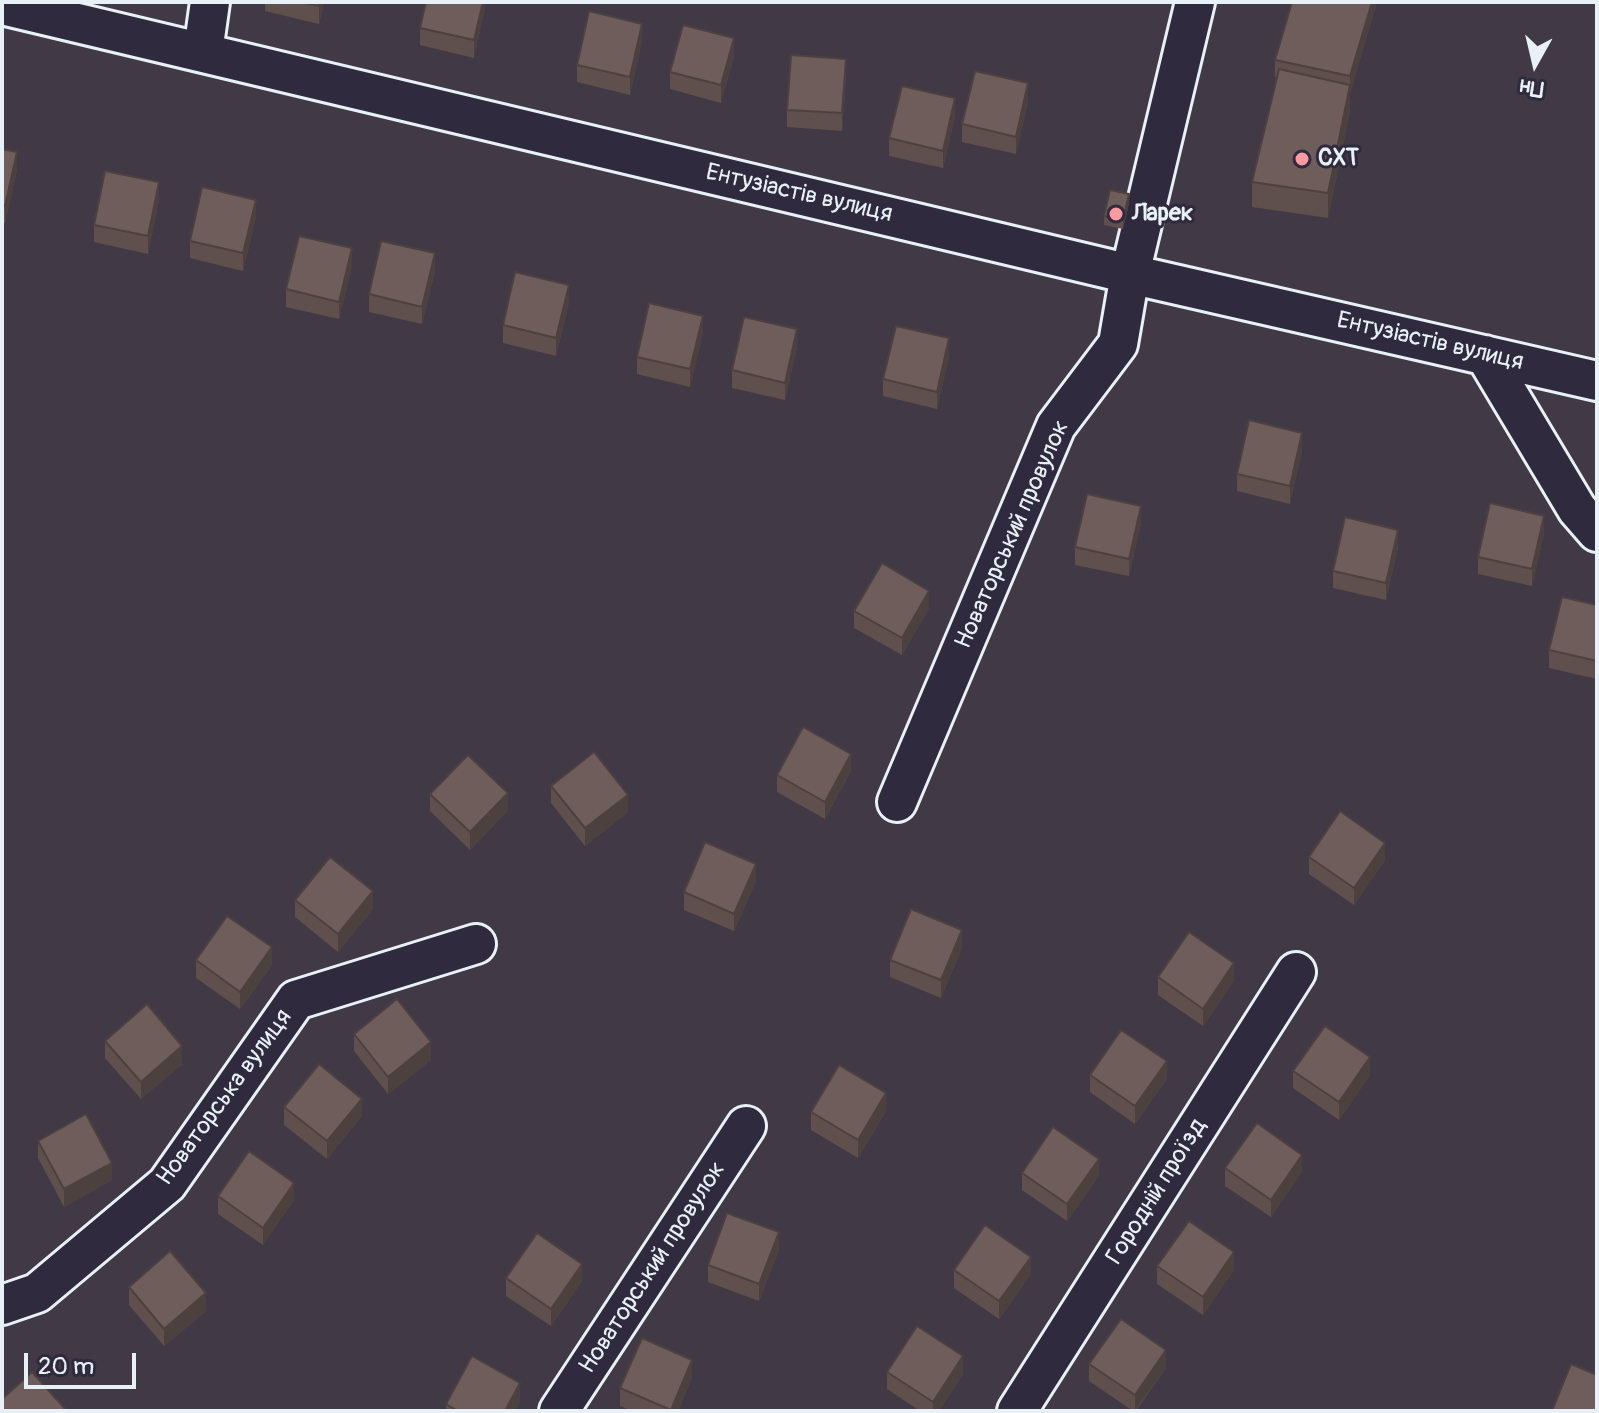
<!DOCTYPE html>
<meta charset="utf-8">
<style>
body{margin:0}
#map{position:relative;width:1599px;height:1413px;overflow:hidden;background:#423946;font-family:Pangolin,sans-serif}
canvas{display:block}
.frame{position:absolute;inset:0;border:4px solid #e8f1f8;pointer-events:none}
.north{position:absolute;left:1495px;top:24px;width:80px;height:80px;-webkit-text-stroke:6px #2f2a3d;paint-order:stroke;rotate:188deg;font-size:22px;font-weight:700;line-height:32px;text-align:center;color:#e8f1f8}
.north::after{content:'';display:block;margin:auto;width:28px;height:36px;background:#e8f1f8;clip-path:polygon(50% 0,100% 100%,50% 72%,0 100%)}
.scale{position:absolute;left:24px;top:1353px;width:112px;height:36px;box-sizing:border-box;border:4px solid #e8f1f8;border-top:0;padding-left:10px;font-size:24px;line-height:28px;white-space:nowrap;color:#e8f1f8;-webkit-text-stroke:6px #2f2a3d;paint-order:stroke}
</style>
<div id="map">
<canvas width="1599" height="1413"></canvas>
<div class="frame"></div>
<div class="north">Пн</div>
<div class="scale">20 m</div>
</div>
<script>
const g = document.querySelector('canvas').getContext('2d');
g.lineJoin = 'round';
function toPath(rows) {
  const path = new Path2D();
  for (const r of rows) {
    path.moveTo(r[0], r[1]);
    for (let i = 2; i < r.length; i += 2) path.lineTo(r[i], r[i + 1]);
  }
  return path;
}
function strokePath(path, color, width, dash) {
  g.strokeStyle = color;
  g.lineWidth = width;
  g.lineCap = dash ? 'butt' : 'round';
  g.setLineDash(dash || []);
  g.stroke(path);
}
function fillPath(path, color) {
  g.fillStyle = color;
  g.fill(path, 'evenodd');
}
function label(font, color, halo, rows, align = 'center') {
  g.font = font + ' Pangolin,sans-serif';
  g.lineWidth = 6;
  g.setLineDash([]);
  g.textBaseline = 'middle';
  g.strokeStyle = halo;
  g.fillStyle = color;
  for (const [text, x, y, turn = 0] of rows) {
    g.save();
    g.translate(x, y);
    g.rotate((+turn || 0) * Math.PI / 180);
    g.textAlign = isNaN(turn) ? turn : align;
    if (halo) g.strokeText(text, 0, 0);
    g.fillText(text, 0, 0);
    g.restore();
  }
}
const minor = toPath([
 [2,5,1130,274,1597,381],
 [203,52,210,2],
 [1485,355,1577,509,1597,532],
 [897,802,1056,426,1118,344,1130,274,1195,2],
 [2,1305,37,1293,167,1184,296,1000,476,944],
 [559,1411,746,1126],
 [1017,1411,1296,972]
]);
strokePath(minor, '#e8f1f8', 44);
strokePath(minor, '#2f2a3d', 38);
fillPath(toPath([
 [265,2,324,2,319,24,265,11],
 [486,2,474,58,420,45,420,28],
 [1377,2,1350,93,1350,111,1328,218,1252,207,1252,182,1277,77,1275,77,1275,60],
 [642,41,630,95,577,82,577,65],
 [734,56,721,103,670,89,670,72],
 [846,76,842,131,787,127,787,110],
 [1028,101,1016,154,962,142,962,124],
 [955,116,943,168,889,156,889,138],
 [2,149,17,170,5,223,2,223],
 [159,200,148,254,94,242,94,225],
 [1129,203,1123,229,1104,225,1104,216],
 [256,217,243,271,190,258,190,241],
 [352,266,339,319,286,307,286,289],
 [435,271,422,324,369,312,369,294],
 [569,302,556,356,503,343,503,325],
 [703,333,690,387,637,374,637,357],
 [797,347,785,400,732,388,732,370],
 [949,356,937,409,883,396,883,379],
 [1302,450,1290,504,1237,491,1237,474],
 [1141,523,1129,576,1075,565,1075,547],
 [1544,533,1532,586,1478,574,1478,557],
 [1398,547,1386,600,1333,588,1333,571],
 [1597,605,1597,679,1549,668,1549,650],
 [929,608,902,655,854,628,854,611],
 [851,771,825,819,777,792,777,775],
 [551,786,628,812,585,846,551,803],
 [430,794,508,810,470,850,430,811],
 [1309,857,1385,860,1354,905,1309,874],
 [756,881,734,931,684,910,684,892],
 [295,900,373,909,338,952,295,917],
 [962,948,941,998,890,977,890,960],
 [196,960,272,965,240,1009,196,978],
 [1158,977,1234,981,1203,1026,1158,995],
 [354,1034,431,1060,388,1094,354,1051],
 [105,1041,182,1064,141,1099,105,1058],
 [1293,1071,1370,1075,1339,1120,1293,1088],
 [1090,1075,1167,1079,1135,1124,1090,1092],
 [284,1107,362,1116,327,1159,284,1125],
 [886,1111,858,1158,811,1130,811,1112],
 [38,1141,112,1180,64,1207,38,1158],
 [1225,1168,1302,1172,1271,1217,1225,1186],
 [1022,1173,1099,1176,1067,1221,1022,1190],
 [218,1196,294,1200,263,1245,218,1214],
 [779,1250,759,1301,708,1282,708,1265],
 [1157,1266,1234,1270,1203,1315,1157,1284],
 [954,1270,1031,1274,999,1319,954,1288],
 [506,1278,582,1281,551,1326,506,1296],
 [129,1287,206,1311,164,1346,129,1305],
 [1089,1364,1166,1368,1136,1411,1133,1411,1089,1381],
 [887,1372,963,1374,939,1411,920,1411,887,1389],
 [692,1377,678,1411,632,1411,620,1406,620,1388],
 [520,1401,515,1411,446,1411,446,1404]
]), '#5f504e');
fillPath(toPath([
 [320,2,324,2,319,24,319,6],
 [483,2,486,2,486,5,474,58,474,40],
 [1372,2,1377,2,1350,93,1350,111,1328,218,1328,193,1350,85,1350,76],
 [642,24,642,41,630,95,630,77],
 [734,38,734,56,721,103,721,85],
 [846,59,846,76,842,131,842,113],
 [1028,83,1028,101,1016,154,1016,137],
 [955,98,955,116,943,168,943,151],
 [17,152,17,170,5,223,5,206],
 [159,182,159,200,148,254,148,236],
 [1129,194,1129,203,1123,229,1123,220],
 [256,200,256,217,243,271,243,253],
 [352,248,352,266,339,319,339,302],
 [435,253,435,271,422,324,422,307],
 [569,285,569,302,556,356,556,338],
 [703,316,703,333,690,387,690,369],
 [797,329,797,347,785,400,785,383],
 [949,338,949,356,937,409,937,392],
 [1302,433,1302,450,1290,504,1290,486],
 [1141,506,1141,523,1129,576,1129,559],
 [1544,516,1544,533,1532,586,1532,569],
 [1398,530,1398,547,1386,600,1386,583],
 [929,591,929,608,902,655,902,638],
 [851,754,851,771,825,819,825,802],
 [508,793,508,810,470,850,470,832],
 [628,795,628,812,585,846,585,828],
 [1385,843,1385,860,1354,905,1354,888],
 [756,864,756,881,734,931,734,914],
 [373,891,373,909,338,952,338,934],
 [962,930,962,948,941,998,941,980],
 [272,947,272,965,240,1009,240,992],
 [1234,963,1234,981,1203,1026,1203,1009],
 [431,1042,431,1060,388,1094,388,1077],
 [182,1046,182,1064,141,1099,141,1082],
 [1370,1057,1370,1075,1339,1120,1339,1102],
 [1167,1061,1167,1079,1135,1124,1135,1106],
 [886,1093,886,1111,858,1158,858,1140],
 [362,1099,362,1116,327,1159,327,1141],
 [1302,1155,1302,1172,1271,1217,1271,1200],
 [1099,1159,1099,1176,1067,1221,1067,1204],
 [112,1163,112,1180,64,1207,64,1189],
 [294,1183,294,1200,263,1245,263,1228],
 [779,1232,779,1250,759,1301,759,1284],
 [1234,1252,1234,1270,1203,1315,1203,1297],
 [1031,1257,1031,1274,999,1319,999,1301],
 [582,1264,582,1281,551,1326,551,1309],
 [206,1293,206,1311,164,1346,164,1329],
 [1166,1350,1166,1368,1135,1411,1135,1395],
 [963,1356,963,1374,939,1411,933,1411,933,1402],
 [692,1360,692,1377,678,1411,671,1411],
 [520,1383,520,1401,515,1411,505,1411]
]), '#4d4140');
const building = toPath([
 [301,2,320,2,319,6,301,2],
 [426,2,483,2,474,40,420,28,426,2],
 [1292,2,1372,2,1350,76,1275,60,1292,2],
 [589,11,642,24,630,77,577,65,589,11],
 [683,25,734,38,721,85,670,72,683,25],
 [791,55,846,59,842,113,787,110,791,55],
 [1279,69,1350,85,1328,193,1252,182,1279,69],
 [975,71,1028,83,1016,137,962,124,975,71],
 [902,86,955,98,943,151,889,138,902,86],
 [2,149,17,152,5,206,2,205,2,149],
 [105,171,159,182,148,236,94,225,105,171],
 [202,187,256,200,243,253,190,241,202,187],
 [1110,190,1129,194,1123,220,1104,216,1110,190],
 [299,236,352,248,339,302,286,289,299,236],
 [381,241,435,253,422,307,369,294,381,241],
 [515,272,569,285,556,338,503,325,515,272],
 [649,303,703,316,690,369,637,357,649,303],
 [744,317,797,329,785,383,732,370,744,317],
 [896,326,949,338,937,392,883,379,896,326],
 [1249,420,1302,433,1290,486,1237,474,1249,420],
 [1087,494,1141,506,1129,559,1075,547,1087,494],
 [1490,503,1544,516,1532,569,1478,557,1490,503],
 [1345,517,1398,530,1386,583,1333,571,1345,517],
 [882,563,929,591,902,638,854,611,882,563],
 [1562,597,1597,605,1597,661,1549,650,1562,597],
 [803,727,851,754,825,802,777,775,803,727],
 [594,752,628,795,585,828,551,786,594,752],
 [468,755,508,793,470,832,430,794,468,755],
 [1340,811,1385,843,1354,888,1309,857,1340,811],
 [705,842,756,864,734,914,684,892,705,842],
 [330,857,373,891,338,934,295,900,330,857],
 [911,909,962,930,941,980,890,960,911,909],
 [227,916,272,947,240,992,196,960,227,916],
 [1189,932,1234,963,1203,1009,1158,977,1189,932],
 [397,999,431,1042,388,1077,354,1034,397,999],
 [147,1004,182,1046,141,1082,105,1041,147,1004],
 [1325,1026,1370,1057,1339,1102,1293,1071,1325,1026],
 [1121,1030,1167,1061,1135,1106,1090,1075,1121,1030],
 [319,1064,362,1099,327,1141,284,1107,319,1064],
 [839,1065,886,1093,858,1140,811,1112,839,1065],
 [86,1114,112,1163,64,1189,38,1141,86,1114],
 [1257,1123,1302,1155,1271,1200,1225,1168,1257,1123],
 [1053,1127,1099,1159,1067,1204,1022,1173,1053,1127],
 [249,1151,294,1183,263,1228,218,1196,249,1151],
 [727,1213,779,1232,759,1284,708,1265,727,1213],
 [1189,1221,1234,1252,1203,1297,1157,1266,1189,1221],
 [985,1225,1031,1257,999,1301,954,1270,985,1225],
 [537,1233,582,1264,551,1309,506,1278,537,1233],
 [170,1251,206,1293,164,1329,129,1287,170,1251],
 [1121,1319,1166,1350,1135,1395,1089,1364,1121,1319],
 [917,1326,963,1356,933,1402,887,1372,917,1326],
 [642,1338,692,1360,671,1410,620,1388,642,1338],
 [472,1356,520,1383,505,1411,458,1411,446,1404,472,1356],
 [1571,1364,1597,1375,1597,1411,1552,1411,1571,1364],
 [32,1372,67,1411,2,1411,2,1399,32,1372]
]);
fillPath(building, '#6e5d5b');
strokePath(building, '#4d4140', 2);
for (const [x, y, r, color] of [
 [1302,159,8,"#ff9aa2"],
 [1116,214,8,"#ff9aa2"]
]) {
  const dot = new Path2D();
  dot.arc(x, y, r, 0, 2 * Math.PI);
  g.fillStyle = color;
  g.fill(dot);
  strokePath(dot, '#2f2a3d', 3);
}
label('bold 24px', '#e8f1f8', '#2f2a3d', [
 ["СХТ",1318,159],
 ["Ларек",1132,214]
], 'left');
label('24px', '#e8f1f8', '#2f2a3d', [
 ["Ентузіастів вулиця",799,194,13],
 ["Ентузіастів вулиця",1430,342,13],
 ["Новаторський провулок",1013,535,-66],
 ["Новаторська вулиця",225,1098,-54],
 ["Городній проїзд",1157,1192,-58],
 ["Новаторський провулок",653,1268,-57]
]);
</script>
